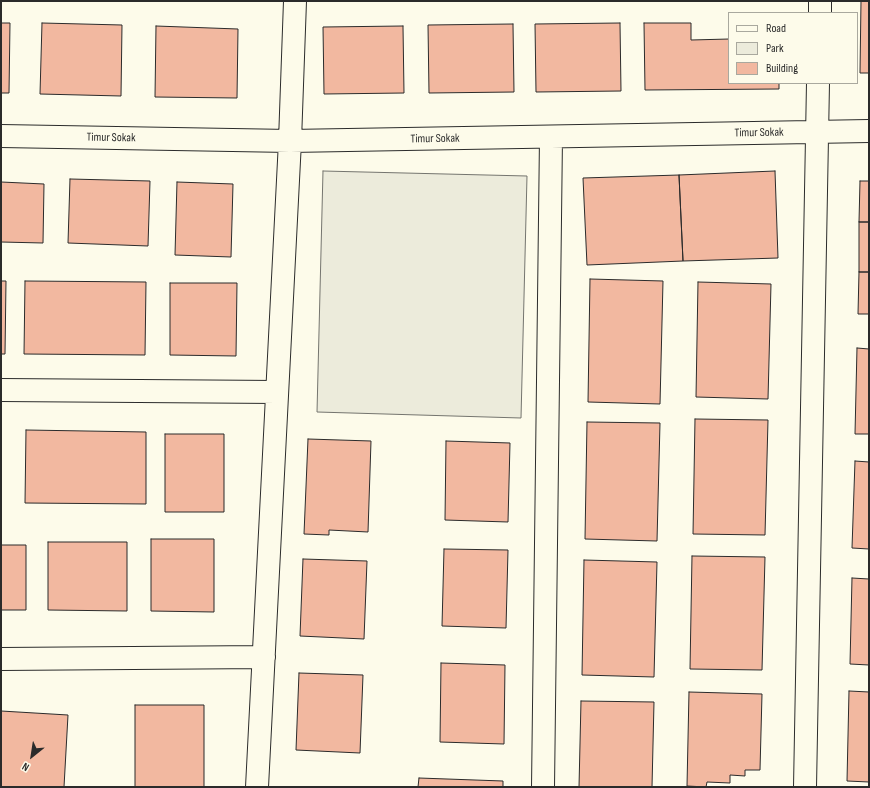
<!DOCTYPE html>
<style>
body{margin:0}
#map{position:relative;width:870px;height:788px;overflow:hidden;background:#fdfbea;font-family:"Sofia Sans Condensed",sans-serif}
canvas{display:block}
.frame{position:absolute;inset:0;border:2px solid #2b2b2b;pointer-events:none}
.legend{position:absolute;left:728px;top:12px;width:130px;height:72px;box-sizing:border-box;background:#fdfbea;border:1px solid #a9a89e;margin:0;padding:5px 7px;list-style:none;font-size:12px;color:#2b2b2b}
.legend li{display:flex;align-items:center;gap:8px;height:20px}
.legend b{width:20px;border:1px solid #a9a89e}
.north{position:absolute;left:12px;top:736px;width:40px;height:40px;-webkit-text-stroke:3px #fdfbea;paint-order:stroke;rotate:210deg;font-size:11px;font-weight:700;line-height:16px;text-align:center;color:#2b2b2b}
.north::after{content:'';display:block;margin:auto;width:14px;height:18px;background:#2b2b2b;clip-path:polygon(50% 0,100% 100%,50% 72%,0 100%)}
</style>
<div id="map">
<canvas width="870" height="788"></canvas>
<div class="frame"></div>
<ul class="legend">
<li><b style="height:5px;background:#fdfbea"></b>Road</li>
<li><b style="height:11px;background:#ecebdb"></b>Park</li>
<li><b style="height:11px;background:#f2b8a0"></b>Building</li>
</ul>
<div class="north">N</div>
</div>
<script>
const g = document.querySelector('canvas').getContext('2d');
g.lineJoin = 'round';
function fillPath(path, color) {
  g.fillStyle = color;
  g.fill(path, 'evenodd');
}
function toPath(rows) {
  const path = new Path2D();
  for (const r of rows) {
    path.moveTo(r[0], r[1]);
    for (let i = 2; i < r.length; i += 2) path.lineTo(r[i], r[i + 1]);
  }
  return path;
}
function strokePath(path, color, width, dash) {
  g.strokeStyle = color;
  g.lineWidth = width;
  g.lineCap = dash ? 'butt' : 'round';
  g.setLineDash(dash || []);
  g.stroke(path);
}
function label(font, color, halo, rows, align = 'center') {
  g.font = font + ' "Sofia Sans Condensed",sans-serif';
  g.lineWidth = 3;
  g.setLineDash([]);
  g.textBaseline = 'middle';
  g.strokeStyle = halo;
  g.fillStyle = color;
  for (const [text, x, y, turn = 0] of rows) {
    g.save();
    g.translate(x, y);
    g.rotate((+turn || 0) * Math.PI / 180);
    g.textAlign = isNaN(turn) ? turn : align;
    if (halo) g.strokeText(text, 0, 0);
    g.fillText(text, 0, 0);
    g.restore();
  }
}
const green = toPath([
 [323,171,527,176,521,418,317,412,323,171]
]);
fillPath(green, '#ecebdb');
strokePath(green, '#74746e', 1);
const building = toPath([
 [861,1,869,1,869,73,860,73,861,1],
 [1,23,10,23,9,93,1,93,1,23],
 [42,23,122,25,121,96,40,94,42,23],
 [620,23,621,91,536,92,535,24,620,23],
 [644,23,691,23,691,40,729,39,729,83,779,83,779,89,645,90,644,23],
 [513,24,514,92,429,93,428,25,513,24],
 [156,26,238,29,237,98,155,97,156,26],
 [403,26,404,93,324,94,323,27,403,26],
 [775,171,778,258,683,261,679,175,775,171],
 [679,175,683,261,587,265,583,178,679,175],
 [70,179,150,181,148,246,68,243,70,179],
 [860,181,869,181,869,222,859,222,860,181],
 [1,182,44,184,43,243,1,242,1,182],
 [177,182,233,184,231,257,175,255,177,182],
 [859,222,869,222,869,272,859,272,859,222],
 [859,272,869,272,869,314,858,314,859,272],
 [590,279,663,281,660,404,588,402,590,279],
 [1,281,6,281,5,354,1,354,1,281],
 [25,281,146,282,145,355,24,354,25,281],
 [698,282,771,284,768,399,696,397,698,282],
 [170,283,237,283,236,356,170,355,170,283],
 [857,348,869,349,869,434,855,434,857,348],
 [695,419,768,420,765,535,693,534,695,419],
 [587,422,660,423,657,541,585,539,587,422],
 [26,430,146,432,146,504,25,503,26,430],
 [165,434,224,434,224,512,165,512,165,434],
 [308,439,371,441,368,532,329,530,329,535,304,534,308,439],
 [446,441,510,443,508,522,445,520,446,441],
 [855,461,869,462,869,549,852,548,855,461],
 [151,539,214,539,214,612,151,611,151,539],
 [48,542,127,542,127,611,48,610,48,542],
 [1,545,26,545,26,610,1,610,1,545],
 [444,549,508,550,506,628,442,626,444,549],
 [692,556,765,557,762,670,690,669,692,556],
 [303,559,367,561,364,639,300,636,303,559],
 [584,560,657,562,654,677,582,675,584,560],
 [852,578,869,579,869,665,850,664,852,578],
 [441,663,505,665,504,744,440,742,441,663],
 [299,673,363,675,360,753,296,750,299,673],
 [849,691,869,692,869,782,847,781,849,691],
 [689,692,762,694,760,770,745,770,745,776,730,775,730,783,707,782,706,787,687,786,689,692],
 [581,701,654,702,652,787,579,787,581,701],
 [135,705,204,705,204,787,135,787,135,705],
 [1,711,68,715,64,787,1,787,1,711],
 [419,778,503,781,503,787,418,787,419,778]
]);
fillPath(building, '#f2b8a0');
strokePath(building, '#2b2b2b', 1);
const street = toPath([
 [820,13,820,1],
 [1,136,290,141,869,131],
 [1,390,277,392],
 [1,659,264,657],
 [257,787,290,141,295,1],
 [543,787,551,137],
 [805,787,818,83]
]);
strokePath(street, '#2b2b2b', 24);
strokePath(street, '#fdfbea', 22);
label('12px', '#2b2b2b', '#fdfbea', [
 ["Timur Sokak",759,133,-1],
 ["Timur Sokak",111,138,1],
 ["Timur Sokak",435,139,-1]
]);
</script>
